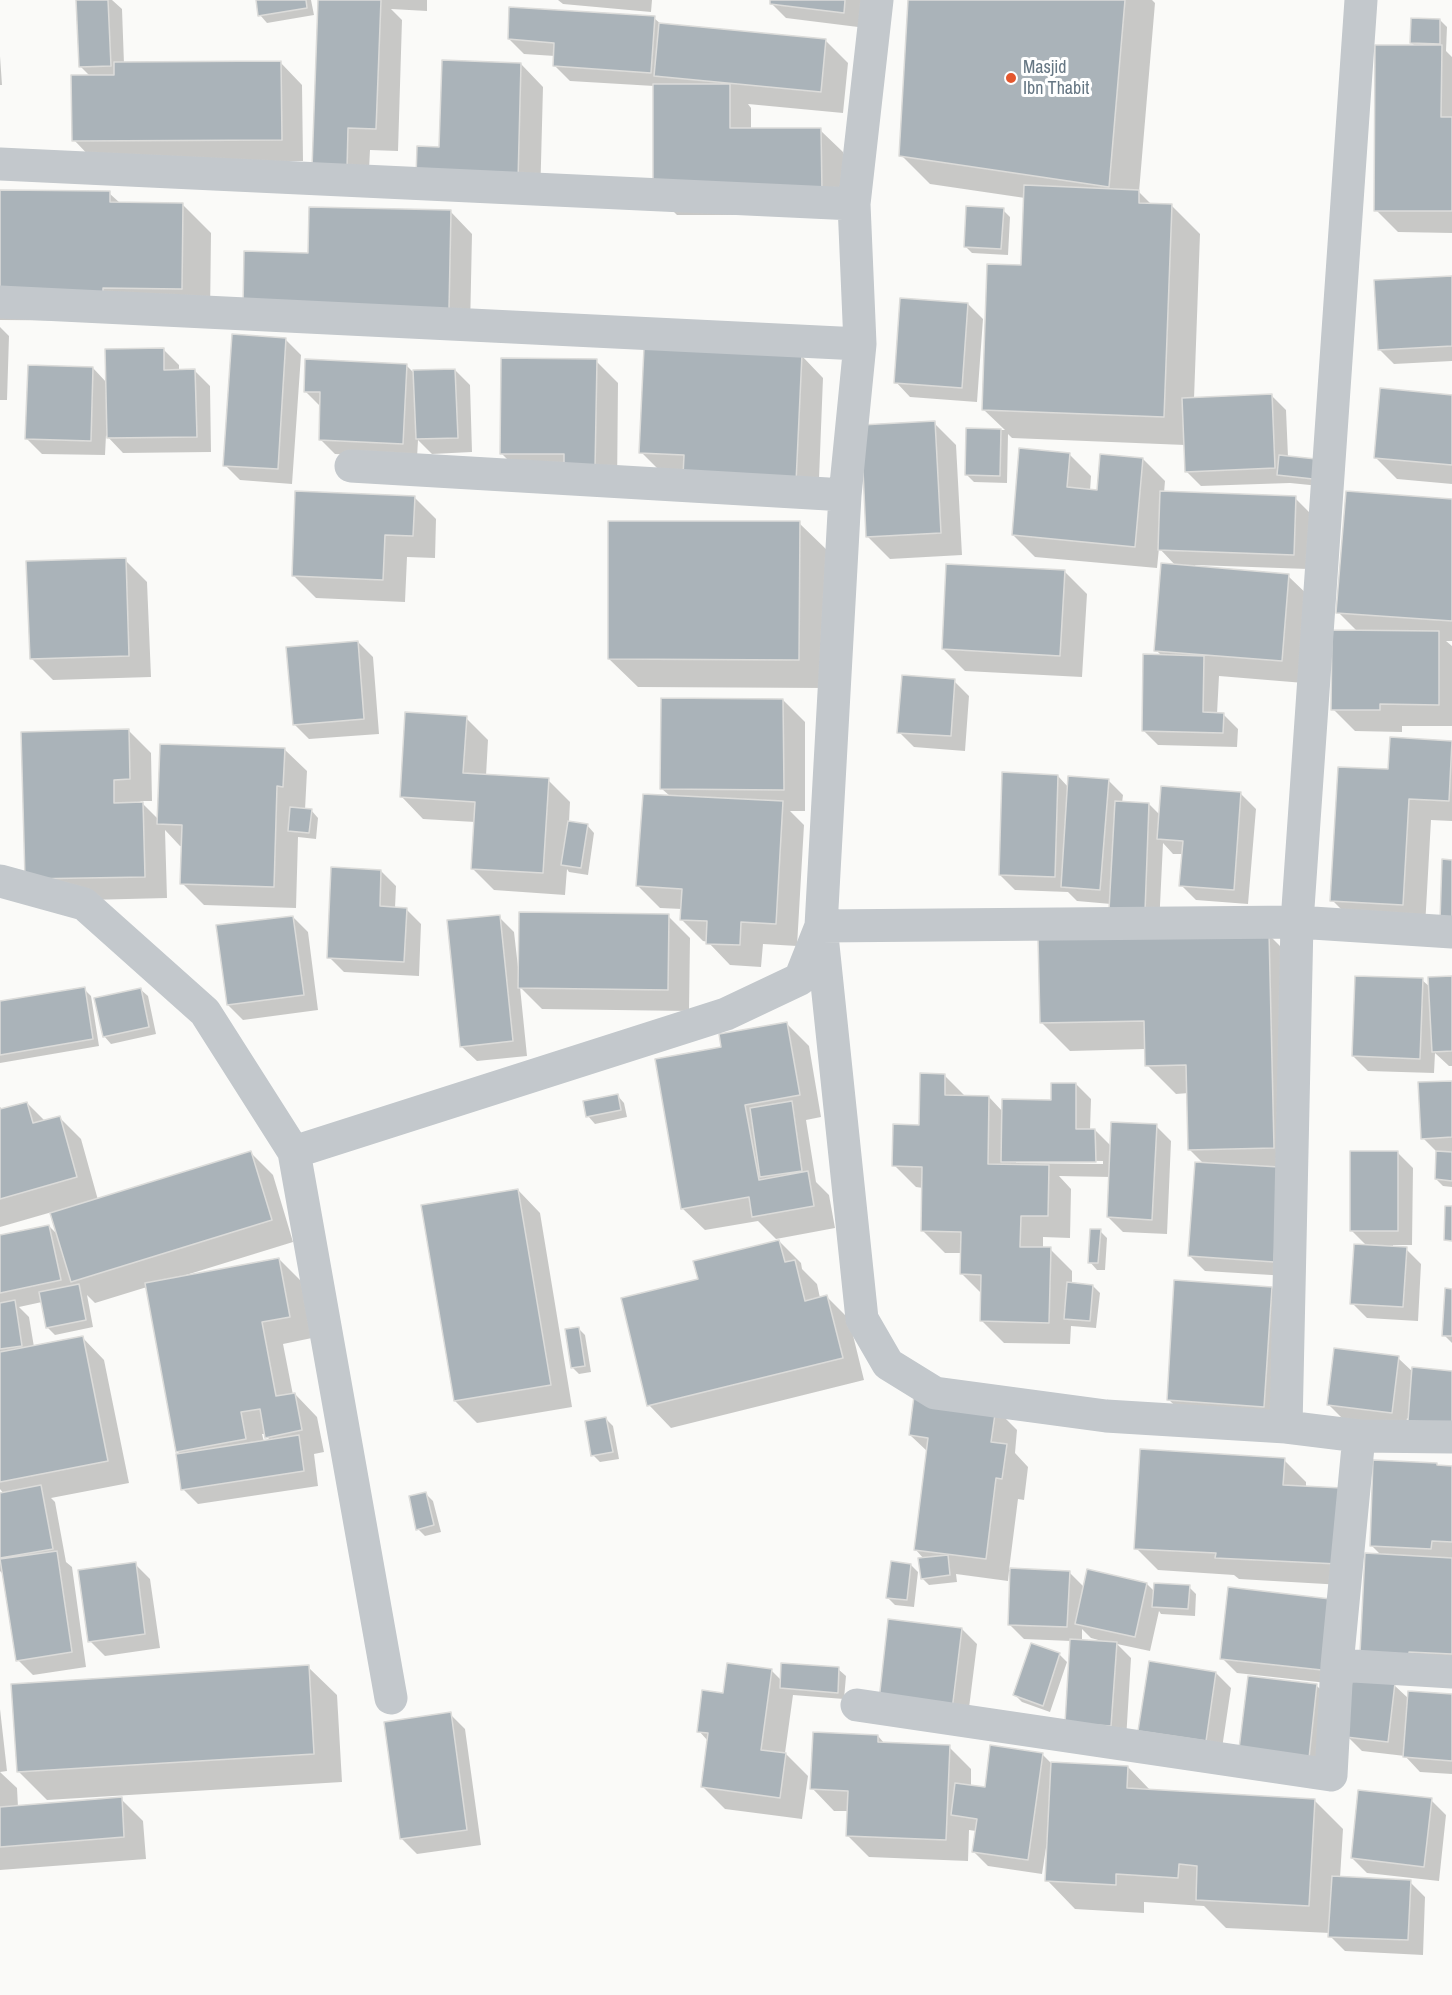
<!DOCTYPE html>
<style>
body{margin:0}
canvas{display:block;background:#fafaf8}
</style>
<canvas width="1452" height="1995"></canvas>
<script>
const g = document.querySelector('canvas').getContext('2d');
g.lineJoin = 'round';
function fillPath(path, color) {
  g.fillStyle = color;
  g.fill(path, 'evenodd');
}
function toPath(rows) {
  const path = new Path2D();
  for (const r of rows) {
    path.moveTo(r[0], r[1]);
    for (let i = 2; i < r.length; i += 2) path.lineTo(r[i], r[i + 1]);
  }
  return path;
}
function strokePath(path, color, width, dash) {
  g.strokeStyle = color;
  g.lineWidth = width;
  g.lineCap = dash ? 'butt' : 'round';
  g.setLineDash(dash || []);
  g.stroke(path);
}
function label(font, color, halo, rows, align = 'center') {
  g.font = font + ' "Archivo Narrow",sans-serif';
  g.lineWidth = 6;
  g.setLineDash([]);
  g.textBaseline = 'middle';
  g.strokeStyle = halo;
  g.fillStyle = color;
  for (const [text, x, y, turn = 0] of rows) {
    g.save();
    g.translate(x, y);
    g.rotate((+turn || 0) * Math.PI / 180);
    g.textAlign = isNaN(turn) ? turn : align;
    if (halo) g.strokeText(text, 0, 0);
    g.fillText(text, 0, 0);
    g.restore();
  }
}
fillPath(toPath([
 [78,0,112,0,122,9,124,64,280,62,302,85,303,161,96,163,74,140,90,76,81,67],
 [257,0,311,0,314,15,267,23,260,15],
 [320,0,427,0,427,11,391,9,402,20,398,151,370,150,368,191,313,167],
 [558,0,652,0,651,12,563,4],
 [771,0,862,0,858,27,786,18,771,3],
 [910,0,1152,0,1155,3,1139,192,1152,205,1171,205,1200,234,1194,399,1271,395,1286,410,1288,457,1320,486,1290,483,1201,486,1186,471,1185,445,1012,438,1008,434,1007,483,974,482,967,475,968,430,1005,430,984,410,1023,266,1025,198,930,184,901,155],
 [654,18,662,25,826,41,848,63,843,113,748,104,751,108,751,130,820,130,843,152,843,215,677,215,655,193,654,86,570,81,555,66,555,56,524,54,509,39],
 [1440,20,1447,27,1446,51,1452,57,1452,233,1398,232,1376,210,1415,46,1412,43],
 [0,56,2,85,0,85],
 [521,64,543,87,540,201,440,148],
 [0,191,109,193,120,203,183,205,211,233,210,317,131,321,0,320],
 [1003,210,1010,217,1008,255,972,253,965,246],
 [450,211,472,234,470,330,309,255],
 [1452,278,1452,361,1394,364,1379,349],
 [968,304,983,319,977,402,910,397,896,382],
 [0,327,9,336,7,400,0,400],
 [286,340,301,355,292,484,240,480,225,465],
 [164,350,179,365,179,371,195,371,210,386,211,452,123,453,106,435,105,455,42,454,27,439,93,368,107,383],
 [801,355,823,378,818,504,663,474,641,452],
 [596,361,618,383,617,490,523,475,501,453],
 [406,365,415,374,455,370,470,385,472,452,432,454,418,440,417,458,335,454,320,439,320,406,305,391],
 [1452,396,1452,484,1397,479,1375,457],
 [934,423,956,445,962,555,890,559,868,537],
 [1069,454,1091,476,1090,491,1099,492,1143,459,1165,481,1164,493,1295,498,1310,513,1308,569,1195,565,1195,567,1288,576,1311,598,1304,683,1219,676,1217,714,1223,714,1238,729,1237,747,1158,745,1143,730,1162,656,1156,650,1176,566,1159,548,1157,568,1035,557,1013,535],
 [414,497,436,519,435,558,407,557,405,602,316,598,294,576],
 [1452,501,1452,641,1446,641,1452,646,1452,726,1402,726,1402,732,1355,731,1333,709,1358,632,1338,612],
 [799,523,828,551,827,688,638,687,609,659],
 [125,560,147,582,151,677,53,680,31,658],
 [1065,572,1087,594,1082,677,965,671,943,649],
 [358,642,373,657,379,734,309,739,294,724],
 [954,681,969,696,965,751,914,747,899,732],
 [783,700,805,722,805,811,790,811,804,825,797,946,763,944,761,967,730,965,708,942,703,941,681,919,682,909,660,908,638,886,670,796,662,789],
 [466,718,488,740,486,776,548,780,570,802,569,822,587,825,594,833,588,875,569,872,567,869,565,895,494,890,472,868,475,822,423,819,401,796],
 [129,731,151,753,152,801,140,801,158,819,284,749,307,771,305,810,311,810,318,818,316,839,298,837,296,908,204,905,182,883,183,846,180,846,165,830,167,898,48,901,26,879],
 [1391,738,1452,742,1452,821,1431,820,1425,927,1354,922,1332,900,1390,771],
 [1058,776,1069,788,1108,780,1123,795,1122,803,1149,804,1160,815,1241,794,1256,809,1248,904,1196,900,1181,885,1183,854,1173,854,1163,843,1159,926,1111,904,1077,901,1068,892,1015,890,1000,875],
 [381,871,396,886,395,908,406,909,421,924,419,976,344,972,329,957],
 [668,916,690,938,689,1011,542,1009,520,987,527,1056,477,1061,462,1047,499,917,514,932,518,967],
 [293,917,308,932,318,1010,243,1020,228,1005],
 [1268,934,1297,963,1288,1276,1205,1271,1190,1256,1204,1164,1190,1150,1189,1093,1176,1094,1147,1065,1146,1049,1070,1051,1042,1023],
 [1452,977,1452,1066,1449,1066,1435,1053,1434,1073,1368,1071,1353,1056,1422,980,1430,987],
 [84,989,91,996,99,1046,0,1063,0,1000,0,1003],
 [140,989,148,996,156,1034,111,1044,104,1036],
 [787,1024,809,1046,821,1117,806,1120,816,1182,829,1195,835,1228,776,1239,758,1221,705,1230,682,1208,723,1048],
 [945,1076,966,1097,989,1097,1003,1112,1052,1101,1076,1084,1091,1099,1090,1130,1095,1130,1112,1147,1156,1126,1171,1141,1167,1234,1123,1232,1108,1217,1110,1177,1059,1176,1071,1189,1070,1238,1043,1237,1043,1249,1050,1249,1072,1271,1072,1284,1093,1286,1100,1293,1096,1328,1071,1326,1070,1344,1004,1343,982,1321,982,1294,962,1274,962,1253,945,1253,923,1231,923,1188,916,1187,894,1165,920,1126],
 [1016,1160,1103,1161,1103,1164,1016,1163],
 [1452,1082,1452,1187,1443,1186,1436,1179,1438,1153,1423,1138],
 [617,1095,624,1103,627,1117,595,1124,588,1116],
 [27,1103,45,1121,59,1117,81,1139,98,1200,251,1153,273,1175,293,1242,186,1275,187,1277,279,1259,301,1281,312,1338,283,1344,293,1395,295,1394,317,1417,324,1452,314,1454,318,1486,198,1504,183,1489,181,1455,177,1451,147,1287,95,1303,87,1295,93,1327,55,1335,48,1328,42,1302,19,1307,29,1317,34,1347,82,1337,104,1360,129,1483,51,1498,55,1502,66,1562,72,1567,86,1667,33,1675,18,1660,4,1575,0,1571,0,1494,4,1494,0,1489,0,1237,49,1226,59,1236,52,1212,0,1227,0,1107,3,1110],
 [262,1434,266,1434,270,1441,264,1442],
 [1398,1153,1413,1168,1412,1245,1393,1245,1393,1248,1406,1249,1421,1264,1418,1321,1367,1318,1352,1303,1367,1246,1352,1231],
 [518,1190,540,1213,572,1407,477,1423,455,1401],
 [1100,1231,1107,1238,1105,1270,1097,1270,1090,1262],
 [779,1241,801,1263,802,1269,817,1284,820,1298,827,1297,849,1319,864,1380,671,1428,649,1405,700,1280],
 [1272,1288,1294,1310,1286,1428,1191,1421,1168,1399],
 [1452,1290,1452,1343,1444,1335],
 [578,1328,585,1335,591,1372,579,1374,572,1367],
 [1398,1358,1414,1373,1452,1372,1425,1435,1407,1418,1406,1427,1343,1419,1328,1404],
 [995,1408,1017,1430,1015,1453,1028,1467,1024,1500,1018,1499,1009,1570,1069,1572,1084,1587,1147,1584,1155,1592,1189,1587,1196,1594,1195,1616,1161,1614,1159,1611,1150,1651,1117,1644,1131,1658,1126,1740,1081,1738,1071,1641,1024,1639,1009,1624,1011,1571,1009,1571,1008,1581,956,1574,957,1582,929,1585,922,1578,924,1559,916,1550,928,1452,910,1435],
 [1082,1629,1091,1638,1102,1641,1102,1642,1082,1641],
 [606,1419,613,1426,619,1459,600,1462,593,1455],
 [1284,1460,1306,1482,1306,1488,1360,1586,1239,1579,1234,1575,1158,1570,1136,1548],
 [1437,1464,1439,1467,1452,1467,1452,1674,1384,1674,1382,1556,1371,1545],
 [426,1494,433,1501,441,1532,425,1536,418,1529],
 [135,1564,150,1579,160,1648,105,1656,90,1641],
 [911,1565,918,1572,914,1607,895,1605,888,1598],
 [1229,1589,1345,1685,1237,1673,1222,1658],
 [962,1629,977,1644,967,1724,895,1715],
 [1032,1645,1060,1655,1067,1662,1050,1712,1022,1702,1015,1695],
 [308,1667,337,1695,342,1782,47,1800,19,1772],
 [838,1669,846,1676,844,1699,793,1695,785,1753,808,1776,802,1819,725,1809,702,1786,708,1741,699,1731,724,1694,771,1670,782,1681],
 [1216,1673,1231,1688,1221,1755,1155,1745],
 [1316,1685,1331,1700,1323,1772,1256,1764],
 [1394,1685,1409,1699,1452,1695,1452,1774,1420,1772,1405,1756,1362,1751,1347,1736],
 [0,1709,7,1771,0,1772,17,1788,18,1807,121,1799,143,1821,146,1859,0,1870],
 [450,1714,465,1729,481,1845,417,1854,402,1839],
 [878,1736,885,1744,949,1747,971,1769,971,1787,986,1789,1042,1754,1051,1763,1128,1767,1151,1791,1314,1800,1343,1829,1340,1878,1410,1882,1425,1897,1423,1955,1345,1951,1330,1936,1330,1933,1226,1928,1204,1906,1144,1902,1144,1913,1075,1909,1047,1880,1048,1848,1046,1848,1042,1874,988,1866,973,1851,976,1831,969,1830,968,1861,869,1857,847,1835,848,1811,834,1811,812,1788],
 [1431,1800,1446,1815,1439,1881,1367,1873,1352,1858]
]), '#0003');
const building = toPath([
 [76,0,108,0,111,66,79,67,76,0],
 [256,0,306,0,307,8,258,16,256,0],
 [318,0,381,0,376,129,348,128,347,169,312,168,318,0],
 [770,0,845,0,844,13,770,4,770,0],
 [908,0,1125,0,1109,187,899,156,908,0],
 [509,7,655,16,651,73,553,66,554,43,508,39,509,7],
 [1411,18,1440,19,1440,44,1410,43,1411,18],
 [659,23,826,39,821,92,654,76,659,23],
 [1375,45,1442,45,1441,117,1452,117,1452,211,1374,211,1375,45],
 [442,60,521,63,518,180,416,177,417,146,439,147,442,60],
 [281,61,282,140,72,141,71,75,114,75,114,62,281,61],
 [653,84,730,84,730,128,821,128,822,193,653,193,653,84],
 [1024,185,1139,190,1139,203,1172,204,1164,417,982,410,987,264,1021,265,1024,185],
 [0,190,110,191,110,202,183,203,182,289,103,288,103,293,0,292,0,190],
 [966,206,1004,208,1001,249,964,247,966,206],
 [309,207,451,210,449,309,243,307,244,251,308,253,309,207],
 [1452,276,1452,346,1378,350,1374,280,1452,276],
 [900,298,968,303,962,388,894,383,900,298],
 [232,334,286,338,278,469,223,466,232,334],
 [164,348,164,370,195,369,197,437,107,438,105,349,164,348],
 [644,348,802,354,796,482,683,477,684,455,639,453,644,348],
 [501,358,597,359,595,469,564,468,564,454,500,454,501,358],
 [305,359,407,364,403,444,319,440,320,392,304,392,305,359],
 [28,365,93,367,91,441,25,439,28,365],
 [455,369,458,438,416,439,413,370,455,369],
 [1380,388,1452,395,1452,465,1374,458,1380,388],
 [1272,394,1275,468,1185,472,1182,398,1272,394],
 [935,421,941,533,866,537,861,425,935,421],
 [966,428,1001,429,1000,476,965,475,966,428],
 [1019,448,1070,453,1067,487,1097,490,1100,454,1143,458,1135,547,1012,535,1019,448],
 [1279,455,1316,459,1313,479,1277,475,1279,455],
 [295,491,415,496,413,536,385,535,383,580,292,576,295,491],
 [1160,491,1296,496,1294,555,1158,550,1160,491],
 [1346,491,1452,499,1452,621,1336,613,1346,491],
 [608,521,800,521,799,660,608,659,608,521],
 [126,558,129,656,30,659,26,561,126,558],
 [1161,563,1289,574,1282,661,1154,651,1161,563],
 [946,564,1065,570,1060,656,942,649,946,564],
 [1332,630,1439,631,1439,705,1380,704,1380,710,1331,710,1332,630],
 [358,641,364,719,293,725,286,647,358,641],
 [1143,654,1204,656,1203,712,1224,713,1223,733,1142,731,1143,654],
 [902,675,955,679,951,736,897,733,902,675],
 [661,698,783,699,784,790,660,789,661,698],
 [405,712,467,716,463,773,549,778,543,873,471,869,475,802,400,797,405,712],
 [129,729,130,779,114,780,114,803,143,802,145,877,25,879,21,732,129,729],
 [1390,737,1452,741,1449,801,1409,799,1403,905,1330,901,1338,767,1388,769,1390,737],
 [160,744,285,748,283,787,277,786,274,887,180,884,182,825,157,824,160,744],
 [1002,772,1058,775,1055,877,999,875,1002,772],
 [1068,776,1109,779,1100,890,1061,887,1068,776],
 [1161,786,1241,792,1234,890,1179,886,1183,841,1157,839,1161,786],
 [643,794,783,801,776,924,741,922,740,945,706,944,707,921,680,920,682,889,636,886,643,794],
 [1115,801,1149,803,1145,911,1109,910,1115,801],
 [290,807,312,809,309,833,288,831,290,807],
 [568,821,588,824,581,868,561,865,568,821],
 [1442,859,1452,860,1452,921,1440,921,1442,859],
 [331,867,381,870,380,906,407,908,404,962,327,958,331,867],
 [519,912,669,914,668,990,518,988,519,912],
 [500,915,513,1041,460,1047,447,920,500,915],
 [293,916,304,995,227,1005,216,925,293,916],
 [1269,932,1274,1148,1188,1150,1186,1065,1145,1066,1144,1021,1040,1023,1038,938,1269,932],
 [1355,976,1423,978,1420,1059,1352,1056,1355,976],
 [1452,976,1452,1051,1432,1052,1428,977,1452,976],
 [85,987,93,1039,0,1055,0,1001,85,987],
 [141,988,149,1027,103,1037,94,998,141,988],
 [787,1022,800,1095,745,1105,759,1180,808,1171,814,1206,752,1217,749,1197,681,1209,655,1059,721,1047,719,1034,787,1022],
 [920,1073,945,1074,945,1095,989,1096,988,1164,1049,1165,1048,1216,1021,1216,1020,1247,1051,1247,1049,1323,980,1321,981,1275,960,1274,961,1232,921,1231,922,1167,892,1166,893,1124,919,1125,920,1073],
 [1452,1081,1452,1137,1421,1139,1418,1082,1452,1081],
 [1051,1083,1076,1083,1076,1129,1095,1129,1096,1162,1001,1162,1002,1099,1051,1100,1051,1083],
 [618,1094,621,1110,586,1117,583,1101,618,1094],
 [792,1101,802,1171,760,1177,750,1108,792,1101],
 [27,1102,33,1123,60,1116,77,1177,0,1199,0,1109,27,1102],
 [1111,1122,1157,1124,1152,1220,1107,1217,1111,1122],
 [251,1151,272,1220,71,1282,50,1213,251,1151],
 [1350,1151,1398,1151,1398,1231,1350,1231,1350,1151],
 [1436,1151,1452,1152,1452,1181,1435,1179,1436,1151],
 [1195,1162,1279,1167,1274,1262,1188,1256,1195,1162],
 [518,1189,551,1385,454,1401,421,1205,518,1189],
 [1445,1206,1452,1206,1452,1241,1444,1240,1445,1206],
 [49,1225,61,1280,0,1293,0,1235,49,1225],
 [1090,1229,1101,1229,1098,1263,1088,1263,1090,1229],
 [779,1240,785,1262,795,1260,805,1301,827,1295,843,1358,647,1406,621,1298,698,1279,693,1261,779,1240],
 [1354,1244,1407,1247,1403,1307,1350,1304,1354,1244],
 [279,1258,290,1317,262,1322,276,1396,295,1393,302,1430,265,1438,260,1409,241,1412,246,1439,176,1452,145,1283,279,1258],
 [1174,1280,1272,1287,1264,1407,1167,1400,1174,1280],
 [1067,1282,1093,1285,1090,1321,1064,1319,1067,1282],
 [79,1284,86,1320,46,1328,39,1292,79,1284],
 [1445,1288,1452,1289,1452,1336,1442,1336,1445,1288],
 [15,1300,22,1346,0,1349,0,1303,15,1300],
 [579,1327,585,1366,571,1368,565,1329,579,1327],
 [83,1336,108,1461,0,1482,0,1352,83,1336],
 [1334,1348,1399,1356,1392,1413,1327,1405,1334,1348],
 [1412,1367,1452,1371,1452,1424,1408,1421,1412,1367],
 [914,1396,996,1407,991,1442,1007,1444,1002,1479,996,1478,986,1559,914,1550,928,1438,909,1435,914,1396],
 [606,1417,613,1452,591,1456,585,1421,606,1417],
 [299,1435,304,1471,181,1490,176,1454,299,1435],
 [1140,1449,1285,1458,1283,1485,1342,1488,1338,1564,1215,1558,1216,1553,1134,1549,1140,1449],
 [1373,1460,1437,1463,1437,1465,1452,1466,1452,1542,1432,1541,1431,1549,1370,1546,1373,1460],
 [41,1485,53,1549,0,1558,0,1493,41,1485],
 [426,1492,434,1525,416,1530,409,1496,426,1492],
 [57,1551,72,1652,16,1661,0,1559,57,1551],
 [1365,1553,1452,1558,1452,1654,1409,1652,1409,1654,1360,1653,1365,1553],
 [948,1555,950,1575,921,1579,918,1558,948,1555],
 [891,1561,911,1564,907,1600,886,1598,891,1561],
 [136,1562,145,1634,88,1642,78,1570,136,1562],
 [1010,1568,1070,1571,1067,1627,1008,1625,1010,1568],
 [1087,1569,1147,1583,1135,1637,1075,1624,1087,1569],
 [1154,1583,1190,1585,1188,1609,1152,1607,1154,1583],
 [1228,1587,1339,1600,1331,1671,1220,1659,1228,1587],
 [888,1619,962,1628,952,1710,879,1700,888,1619],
 [1070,1639,1117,1642,1111,1726,1065,1723,1070,1639],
 [1031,1643,1060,1653,1043,1706,1013,1695,1031,1643],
 [1149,1661,1216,1672,1206,1741,1138,1731,1149,1661],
 [727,1663,772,1669,761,1750,786,1753,780,1798,701,1787,708,1733,697,1732,702,1690,723,1693,727,1663],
 [781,1663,839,1667,838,1693,780,1688,781,1663],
 [309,1665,314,1754,17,1772,11,1684,309,1665],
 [1248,1676,1317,1684,1309,1758,1239,1749,1248,1676],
 [1352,1678,1395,1683,1388,1742,1346,1737,1352,1678],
 [1408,1691,1452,1694,1452,1761,1403,1757,1408,1691],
 [451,1712,467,1830,400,1839,384,1722,451,1712],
 [813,1732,878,1735,878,1742,950,1745,946,1840,846,1836,848,1791,810,1789,813,1732],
 [990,1745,1043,1753,1028,1860,972,1852,977,1819,951,1815,955,1783,985,1787,990,1745],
 [1051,1762,1128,1766,1127,1788,1315,1799,1309,1906,1196,1900,1197,1866,1179,1864,1178,1878,1116,1874,1116,1885,1045,1881,1051,1762],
 [1358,1790,1432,1798,1424,1867,1351,1858,1358,1790],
 [122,1797,124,1837,0,1847,0,1807,122,1797],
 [1332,1876,1411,1880,1408,1940,1328,1937,1332,1876]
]);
fillPath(building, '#aab3b9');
strokePath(building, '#dcdcda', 1.5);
strokePath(toPath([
 [0,164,854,204],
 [0,302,860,344],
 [351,466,845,495],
 [0,881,84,904,205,1012,294,1152,391,1698],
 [1452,932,1297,922,821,926,862,1319,888,1364,935,1393,1106,1416,1286,1427,1359,1436,1452,1437],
 [294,1152,726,1014,800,979,821,926,845,495,860,344,854,204,877,0],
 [1286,1427,1297,922,1361,0],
 [1337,1665,1452,1672],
 [857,1705,1331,1775,1337,1665,1359,1436]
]), '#c3c8cc', 33);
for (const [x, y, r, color] of [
 [1011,78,6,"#e4572e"]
]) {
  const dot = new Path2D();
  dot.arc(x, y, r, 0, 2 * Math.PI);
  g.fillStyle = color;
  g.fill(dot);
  strokePath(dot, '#fff', 2);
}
label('18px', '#657683', '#fff', [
 ["Masjid",1023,68],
 ["Ibn Thabit",1023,89]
], 'left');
</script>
